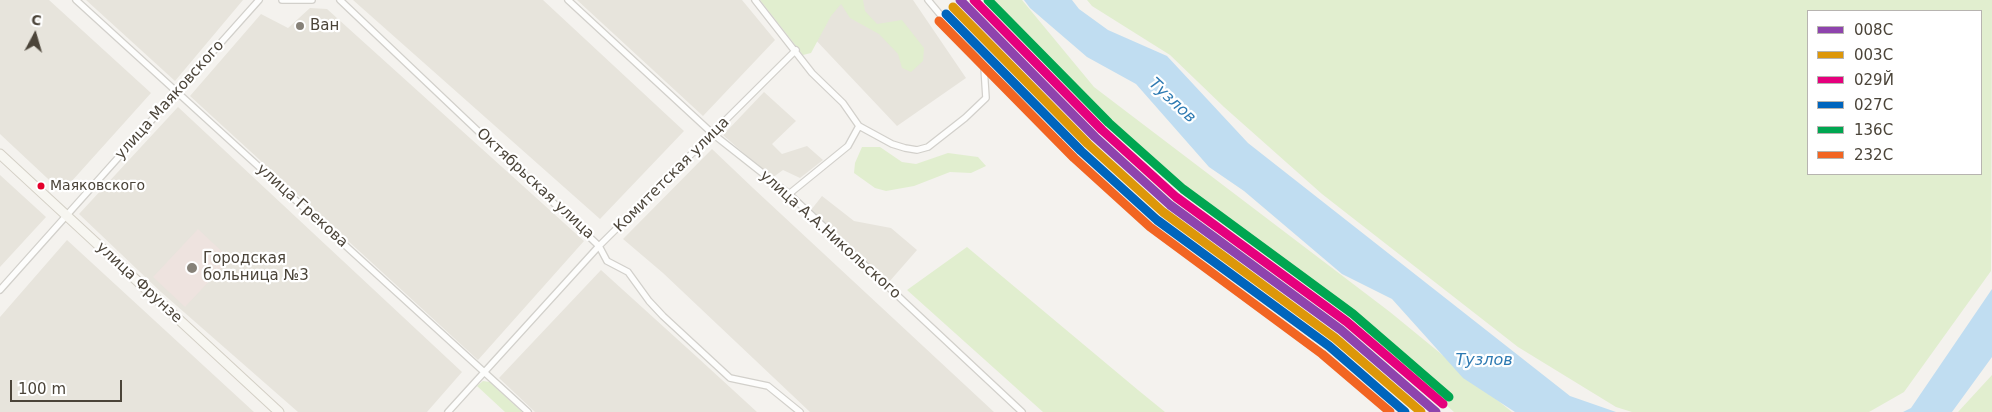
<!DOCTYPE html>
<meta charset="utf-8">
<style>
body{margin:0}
#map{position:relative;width:1992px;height:412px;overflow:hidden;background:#f4f2ee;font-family:"DejaVu Sans",sans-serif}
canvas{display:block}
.legend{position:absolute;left:1807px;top:10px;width:175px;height:165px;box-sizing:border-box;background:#fff;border:1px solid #b7b4b0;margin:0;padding:6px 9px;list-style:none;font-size:15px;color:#4b4439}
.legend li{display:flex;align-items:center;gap:10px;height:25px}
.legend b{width:25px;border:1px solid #b7b4b0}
.north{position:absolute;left:10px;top:10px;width:50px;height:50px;-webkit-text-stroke:4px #fff;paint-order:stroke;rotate:6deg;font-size:14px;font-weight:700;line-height:20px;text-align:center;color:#4b4439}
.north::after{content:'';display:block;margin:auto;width:18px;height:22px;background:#4b4439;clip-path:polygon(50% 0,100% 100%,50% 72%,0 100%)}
.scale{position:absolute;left:10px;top:380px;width:112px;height:22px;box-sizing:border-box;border:2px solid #4b4439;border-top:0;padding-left:6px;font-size:15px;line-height:18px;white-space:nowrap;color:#4b4439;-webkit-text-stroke:4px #fff;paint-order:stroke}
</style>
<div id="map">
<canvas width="1992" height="412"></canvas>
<ul class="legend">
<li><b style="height:6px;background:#8e44ad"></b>008С</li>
<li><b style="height:6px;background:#dd9709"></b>003С</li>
<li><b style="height:6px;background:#e5007d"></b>029Й</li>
<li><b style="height:6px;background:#0065bd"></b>027С</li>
<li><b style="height:6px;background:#00a651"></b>136С</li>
<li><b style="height:6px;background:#f26522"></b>232C</li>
</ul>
<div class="north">С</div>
<div class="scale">100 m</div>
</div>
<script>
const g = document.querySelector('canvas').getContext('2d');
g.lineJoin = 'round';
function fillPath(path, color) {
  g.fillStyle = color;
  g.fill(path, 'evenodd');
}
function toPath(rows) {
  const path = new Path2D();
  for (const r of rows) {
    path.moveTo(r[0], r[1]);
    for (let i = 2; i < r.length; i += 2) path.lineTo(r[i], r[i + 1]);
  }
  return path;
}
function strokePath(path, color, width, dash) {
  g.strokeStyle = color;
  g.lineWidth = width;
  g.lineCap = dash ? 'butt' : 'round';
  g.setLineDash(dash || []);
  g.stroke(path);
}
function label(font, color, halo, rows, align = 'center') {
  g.font = font + ' "DejaVu Sans",sans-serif';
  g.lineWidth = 4.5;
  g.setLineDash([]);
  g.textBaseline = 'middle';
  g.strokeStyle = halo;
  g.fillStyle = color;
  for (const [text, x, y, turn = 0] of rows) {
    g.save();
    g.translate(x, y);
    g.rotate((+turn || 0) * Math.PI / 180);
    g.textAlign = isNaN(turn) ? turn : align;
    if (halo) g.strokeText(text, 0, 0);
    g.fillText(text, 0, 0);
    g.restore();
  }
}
fillPath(toPath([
 [0,0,49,0,151,93,62,192,0,134],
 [86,0,243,0,175,81],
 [353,0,543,0,684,131,600,219],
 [577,0,742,0,775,40,703,116],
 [778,0,913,0,966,78,897,126],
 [310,8,327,9,584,241,478,360,190,96,261,14,288,28],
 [764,92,796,121,772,144,782,154,807,146,823,160,800,178,783,170,772,178,723,135],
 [178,107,462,372,427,412,298,412,161,292,79,214],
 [712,149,753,188,994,412,810,412,663,273,623,239],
 [0,175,46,217,0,267],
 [822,196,854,221,891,228,917,250,889,282,811,210],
 [67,240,254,412,0,412,0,317],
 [601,270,697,357,757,412,535,412,499,378]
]), '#e7e4dc');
fillPath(toPath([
 [198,229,230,259,185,307,153,277]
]), '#eee3df');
fillPath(toPath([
 [760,0,863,0,865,11,877,24,902,20,924,48,923,61,911,72,902,68,898,54,879,34,850,18,841,4,831,16,811,53,803,55],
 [987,0,1022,0,1094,87,1390,312,1512,412,1454,412,1339,307,1185,196,1058,75],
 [1087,0,1992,0,1991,271,1904,392,1869,412,1632,412,1616,407,1518,347,1322,194,1224,107,1170,55,1092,6],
 [1808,11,1981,11,1981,174,1808,174],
 [862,147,880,147,902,162,916,164,948,153,978,157,986,166,971,173,950,172,914,186,886,191,875,188,854,173,855,163],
 [967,247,1138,390,1165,412,1043,412,907,290],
 [1992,375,1992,412,1958,412],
 [483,381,490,382,522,412,505,412,477,386]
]), '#e1eecf');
fillPath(toPath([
 [1024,0,1072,0,1079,9,1108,30,1167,56,1248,143,1570,396,1616,412,1515,412,1463,378,1392,299,1342,274,1244,191,1209,167,1136,84,1087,57,1030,8],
 [1992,289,1992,357,1952,412,1903,412,1911,408]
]), '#c0ddf1');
const street = toPath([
 [76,0,528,412],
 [282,0,312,0],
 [340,0,599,246,607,261,628,272,649,301,663,316,730,378,768,386,800,412],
 [568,0,713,134,789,194,1022,412],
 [755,0,812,73,843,103,859,126,848,146,789,194],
 [928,0,984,67,1059,137],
 [859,126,892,144,905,148,917,150,928,147,965,118,986,98,984,67],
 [0,290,259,0],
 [448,412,599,246,796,50]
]);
const secondary = toPath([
 [0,154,279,412]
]);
strokePath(street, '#d2d0cb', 8);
strokePath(secondary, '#d3cfc5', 11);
strokePath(street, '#fdfdfc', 5.5);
strokePath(secondary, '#f7f6f1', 9);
strokePath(toPath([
 [960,0,1095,137,1170,205,1341,330,1436,412]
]), '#8e44ad', 9);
strokePath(toPath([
 [953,7,1088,144,1163,212,1335,338,1421,412]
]), '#dd9709', 9);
strokePath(toPath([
 [974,0,1102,130,1176,197,1347,322,1443,404]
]), '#e5007d', 9);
strokePath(toPath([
 [946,14,1081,151,1157,220,1329,346,1405,412]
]), '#0065bd', 9);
strokePath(toPath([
 [988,0,1109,123,1183,189,1353,314,1449,397]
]), '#00a651', 9);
strokePath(toPath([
 [939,21,1074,158,1150,227,1322,354,1390,412]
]), '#f26522', 9);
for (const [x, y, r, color] of [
 [300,26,5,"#868178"],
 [41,186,4.5,"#e4002b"],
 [192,268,6,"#868178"]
]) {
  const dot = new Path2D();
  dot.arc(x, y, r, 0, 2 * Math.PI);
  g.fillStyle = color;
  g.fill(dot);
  strokePath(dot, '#fff', 2);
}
label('14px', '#4b4439', '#fff', [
 ["Маяковского",50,186]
], 'left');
label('15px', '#4b4439', '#fff', [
 ["Ван",310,26],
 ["Городская",203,259],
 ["больница №3",203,276]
], 'left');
label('15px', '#4b4439', '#fff', [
 ["улица Маяковского",170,100,-48],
 ["Комитетская улица",672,175,-45],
 ["Октябрьская улица",535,184,43],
 ["улица Грекова",302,206,42],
 ["улица А.А.Никольского",830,235,42],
 ["улица Фрунзе",139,283,43]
]);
label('italic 16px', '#2e7ab2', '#fff', [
 ["Тузлов",1172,101,43],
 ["Тузлов",1484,361]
]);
</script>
